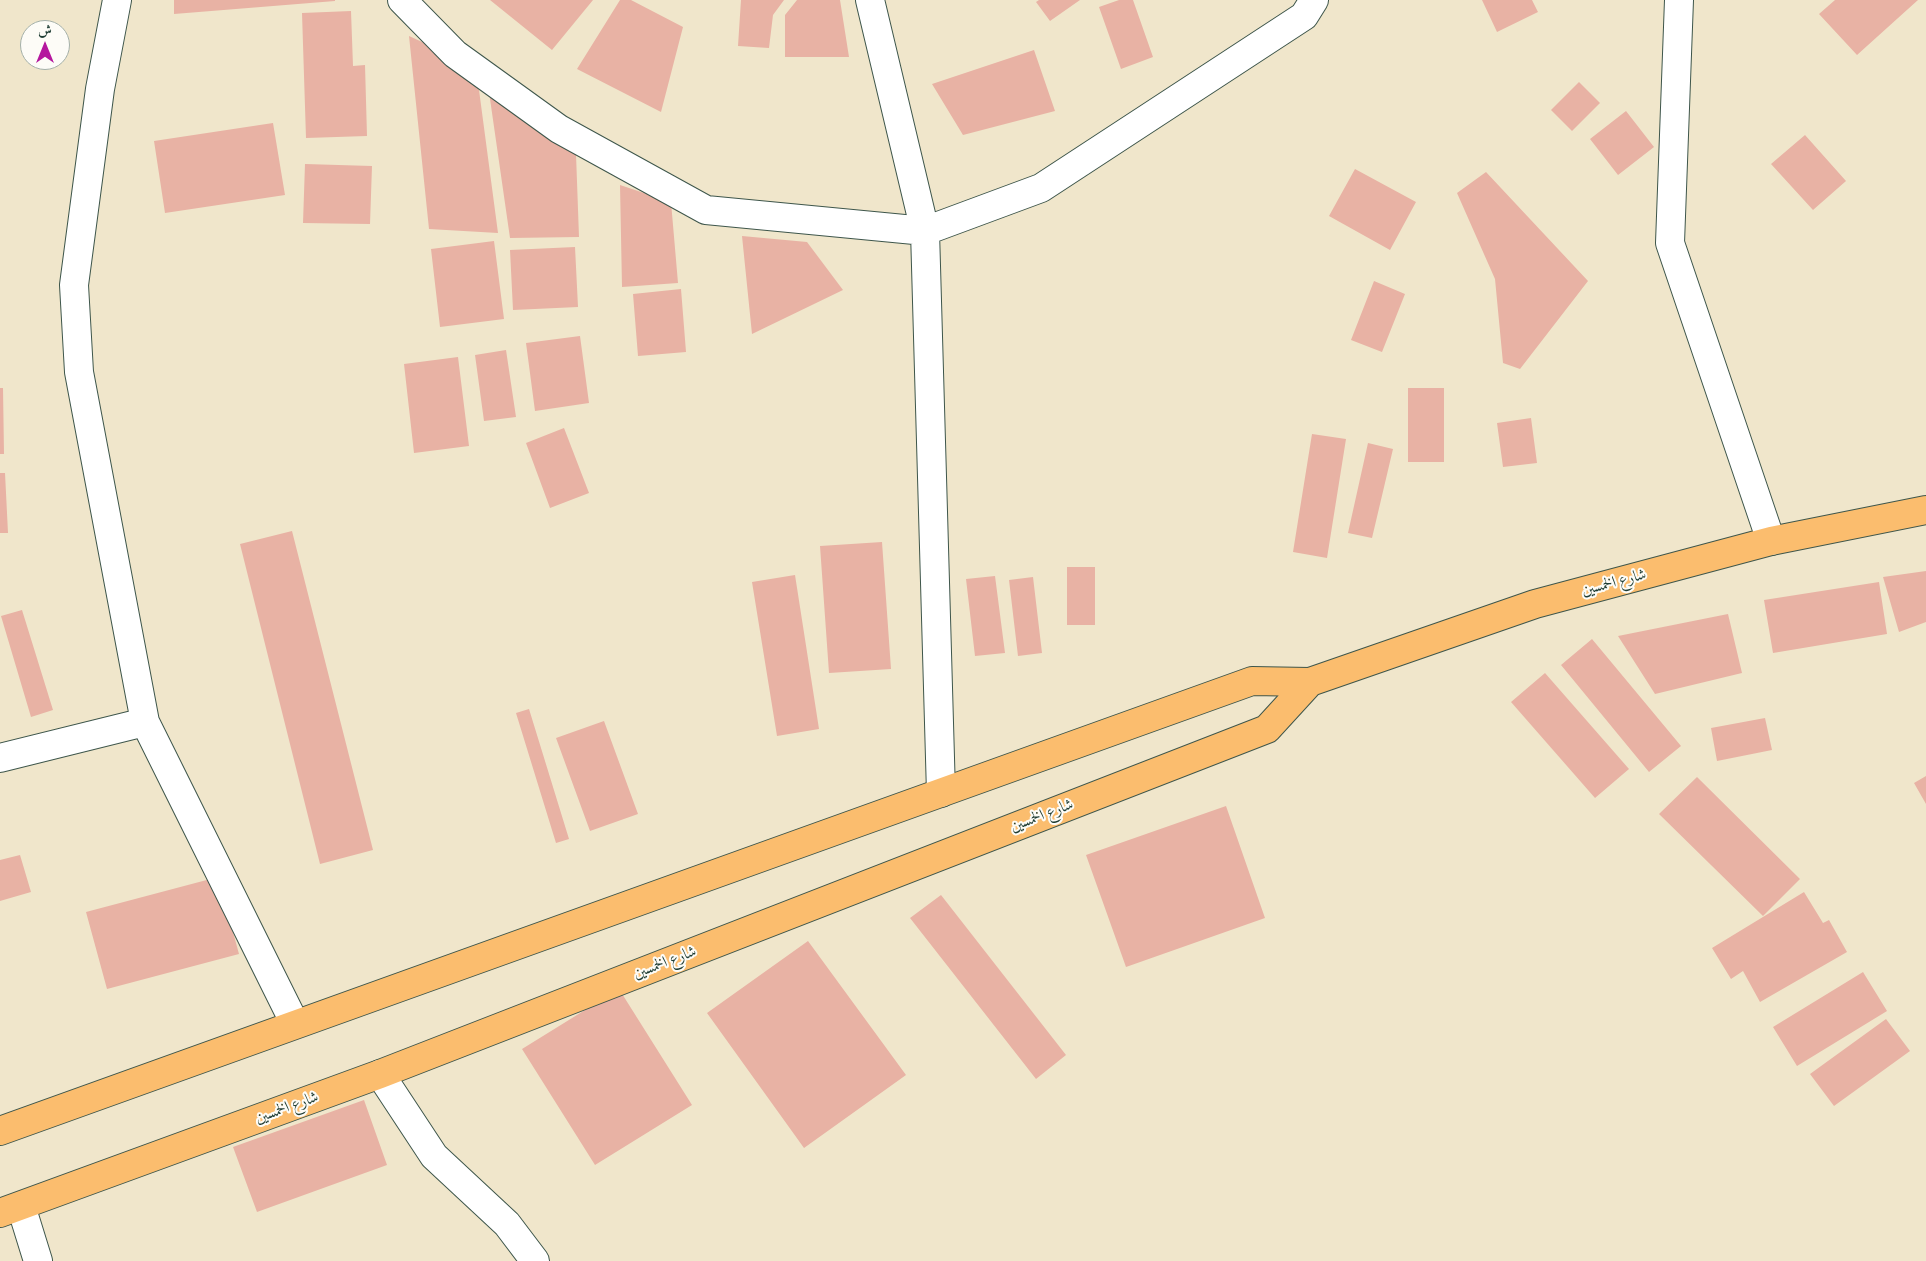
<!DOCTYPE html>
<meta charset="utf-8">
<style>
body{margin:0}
#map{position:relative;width:1926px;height:1261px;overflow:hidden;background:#f0e6cb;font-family:"Libre Bodoni",Amiri,serif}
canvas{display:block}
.north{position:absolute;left:20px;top:20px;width:50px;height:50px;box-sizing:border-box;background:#fdfcf7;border:1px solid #a4b0a9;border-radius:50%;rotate:0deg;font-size:14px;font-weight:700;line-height:20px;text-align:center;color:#1f3d34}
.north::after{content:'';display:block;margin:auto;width:18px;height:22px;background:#b5179e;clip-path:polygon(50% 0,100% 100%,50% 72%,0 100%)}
</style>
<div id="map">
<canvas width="1926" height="1261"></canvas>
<div class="north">ش</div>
</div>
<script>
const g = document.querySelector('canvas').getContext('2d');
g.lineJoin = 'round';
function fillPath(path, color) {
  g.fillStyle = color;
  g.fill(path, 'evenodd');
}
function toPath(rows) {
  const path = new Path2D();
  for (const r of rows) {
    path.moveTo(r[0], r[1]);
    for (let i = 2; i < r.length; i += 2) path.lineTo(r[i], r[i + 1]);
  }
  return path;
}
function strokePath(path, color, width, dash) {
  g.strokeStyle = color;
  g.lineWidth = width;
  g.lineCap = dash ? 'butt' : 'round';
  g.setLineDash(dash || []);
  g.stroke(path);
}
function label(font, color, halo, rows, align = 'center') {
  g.font = font + ' "Libre Bodoni",Amiri,serif';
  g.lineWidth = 4;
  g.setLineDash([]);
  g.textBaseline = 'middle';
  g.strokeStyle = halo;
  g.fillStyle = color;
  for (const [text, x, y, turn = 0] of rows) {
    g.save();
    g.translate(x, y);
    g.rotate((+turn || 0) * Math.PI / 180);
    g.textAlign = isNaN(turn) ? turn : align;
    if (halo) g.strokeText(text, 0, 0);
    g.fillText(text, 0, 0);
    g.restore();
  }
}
fillPath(toPath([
 [174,0,335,0,335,1,174,14],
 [490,0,593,0,552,50],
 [620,0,631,0,683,27,661,112,577,69],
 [741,0,784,0,773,15,769,48,738,46],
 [797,0,840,0,849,57,785,57,785,15],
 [1039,0,1080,0,1050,21,1036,2],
 [1119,0,1133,0,1153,57,1121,69,1099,7],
 [1482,0,1532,0,1538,12,1497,32],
 [1835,0,1918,0,1857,55,1819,14],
 [351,11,353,66,365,65,367,136,306,138,302,13],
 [409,36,442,51,479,90,498,233,429,229],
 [1034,50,1055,111,963,135,932,84],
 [1579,82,1600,103,1572,131,1551,110],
 [489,92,576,154,579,237,510,238],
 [1626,111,1654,147,1618,175,1590,139],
 [273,123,285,195,165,213,154,141],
 [1805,135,1846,181,1813,210,1771,164],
 [305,164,372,166,370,224,303,223],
 [1355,169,1416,202,1390,250,1329,216],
 [1486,172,1588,281,1520,369,1503,363,1495,279,1457,193],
 [620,185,671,202,678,283,622,287],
 [742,236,807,242,843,290,752,334],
 [494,241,504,319,440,327,431,249],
 [575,247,578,307,513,310,510,250],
 [1374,281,1405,294,1382,352,1351,340],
 [681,289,686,352,638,356,633,294],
 [580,336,589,403,535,411,526,343],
 [506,350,516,417,484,421,475,355],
 [458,357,469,446,414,453,404,364],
 [0,388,3,388,4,454,0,454],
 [1408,388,1444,388,1444,462,1408,462],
 [1531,418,1537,463,1503,467,1497,423],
 [564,428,589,493,550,508,526,443],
 [1312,434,1346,439,1327,558,1293,552],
 [1368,443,1393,449,1372,538,1348,533],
 [0,473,5,473,8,533,0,533],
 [292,531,373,850,320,864,240,544],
 [882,542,891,669,829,673,820,546],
 [1067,567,1095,567,1095,625,1067,625],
 [1926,571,1926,622,1899,632,1883,577],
 [795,575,819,729,777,736,752,582],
 [995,576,1005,653,975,656,966,579],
 [1033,577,1042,653,1018,656,1009,580],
 [1879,582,1887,634,1773,653,1764,600],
 [22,610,53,710,31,717,1,616],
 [1728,614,1742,673,1655,694,1618,636],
 [1592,639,1681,746,1649,772,1561,665],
 [1545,673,1629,769,1595,798,1511,702],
 [529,709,569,839,556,843,516,713],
 [1765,718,1772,750,1717,761,1711,728],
 [604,721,638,814,590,831,556,738],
 [1926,776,1926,804,1914,783],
 [1697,777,1800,879,1763,916,1659,814],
 [1226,806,1265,918,1126,967,1086,855],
 [20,855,31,892,0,901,0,860],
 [218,877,239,954,107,989,86,912],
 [1804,892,1823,923,1829,920,1847,952,1760,1002,1743,971,1731,979,1712,948],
 [941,895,1066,1055,1036,1079,910,918],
 [808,941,906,1075,804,1148,707,1013],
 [1863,972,1887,1011,1797,1066,1773,1027],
 [619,989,692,1105,595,1165,522,1049],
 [1886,1019,1910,1051,1834,1106,1810,1074],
 [364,1100,387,1165,257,1212,233,1147]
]), '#e8b2a4');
const street = toPath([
 [117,0,100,89,74,285,79,372,145,722,295,1024],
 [402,0,455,54,559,129,706,210,925,231,1041,188,1304,16,1314,0],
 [870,0,925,231,941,793],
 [1679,0,1670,243,1771,541],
 [0,758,145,722],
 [380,1074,434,1156,507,1224,535,1261],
 [21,1206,38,1261]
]);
const primary = toPath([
 [0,1131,1252,681,1310,682,1535,604,1771,541,1926,510],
 [0,1213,380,1074,1267,729,1310,682]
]);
strokePath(street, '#3e564b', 30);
strokePath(primary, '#3e564b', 30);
strokePath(street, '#fff', 28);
strokePath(primary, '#fbbd6e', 28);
label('16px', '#1f3d34', '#fdfcf7', [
 ["شارع الخمسين",1614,583,-15],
 ["شارع الخمسين",1042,816,-21],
 ["شارع الخمسين",665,963,-21],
 ["شارع الخمسين",287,1108,-20]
]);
</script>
